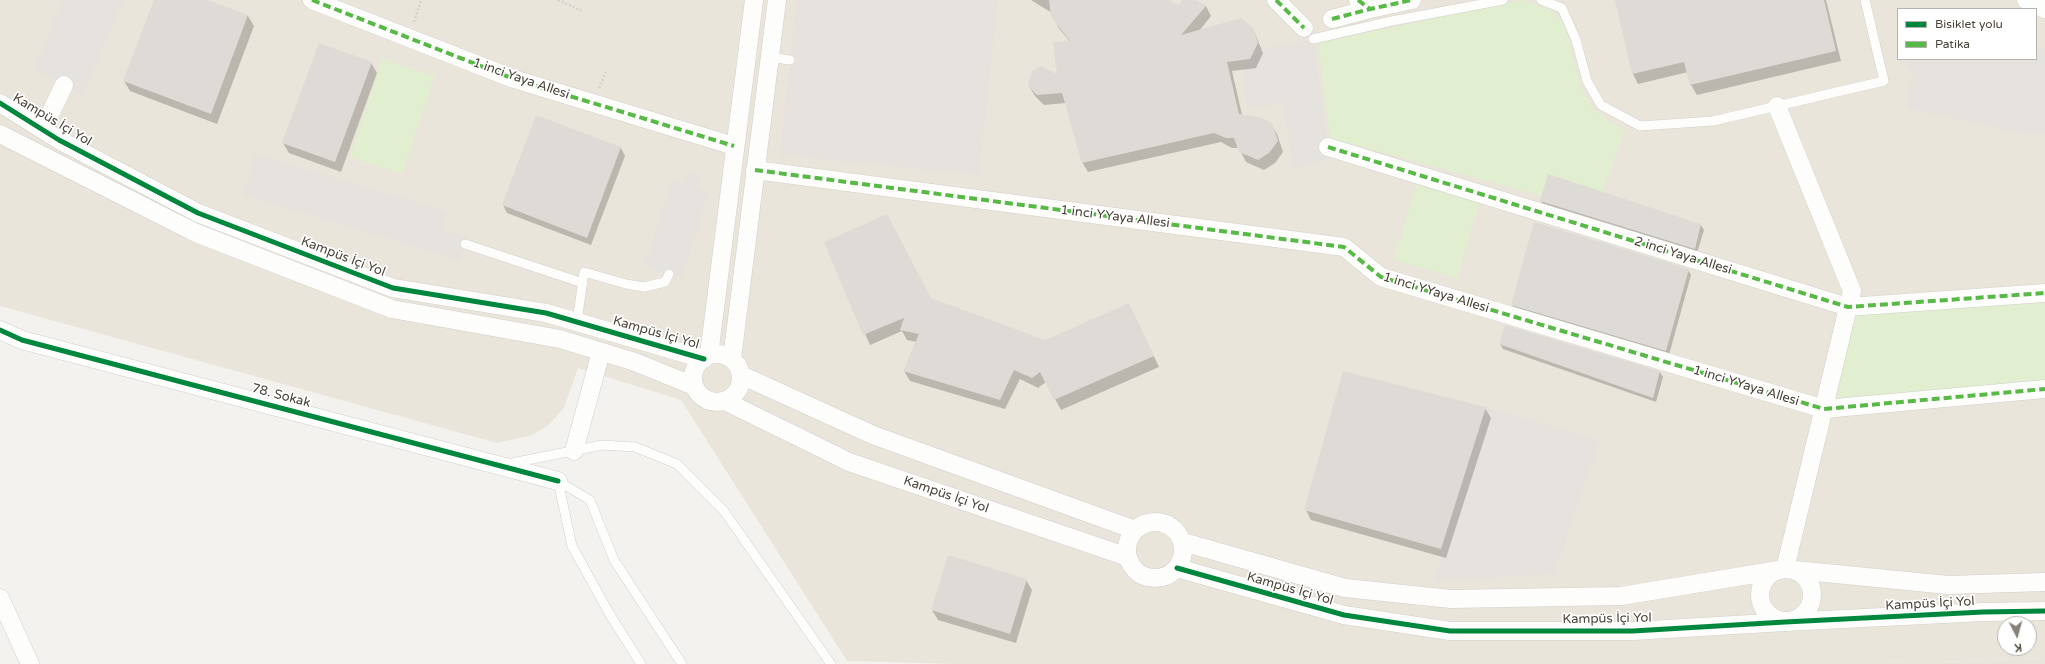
<!DOCTYPE html>
<meta charset="utf-8">
<style>
body{margin:0}
#map{position:relative;width:2045px;height:664px;overflow:hidden;background:#f4f2ee;font-family:"Varela Round",sans-serif}
canvas{display:block}
.legend{position:absolute;left:1897px;top:8px;width:140px;height:52px;box-sizing:border-box;background:#fff;border:1px solid #b7b4b0;margin:0;padding:5px 7px;list-style:none;font-size:12px;color:#4b4439}
.legend li{display:flex;align-items:center;gap:8px;height:20px}
.legend b{width:20px;border:1px solid #b7b4b0}
.north{position:absolute;left:1997px;top:616px;width:40px;height:40px;box-sizing:border-box;background:#fff;border:1px solid #b7b4b0;border-radius:50%;rotate:174deg;font-size:11px;font-weight:700;line-height:16px;text-align:center;color:#4b4439}
.north::after{content:'';display:block;margin:auto;width:14px;height:18px;background:#868178;clip-path:polygon(50% 0,100% 100%,50% 72%,0 100%)}
</style>
<div id="map">
<canvas width="2045" height="664"></canvas>
<ul class="legend">
<li><b style="height:5px;background:#00873e"></b>Bisiklet yolu</li>
<li><b style="height:5px;background:#58b947"></b>Patika</li>
</ul>
<div class="north">K</div>
</div>
<script>
const g = document.querySelector('canvas').getContext('2d');
g.lineJoin = 'round';
function fillPath(path, color) {
  g.fillStyle = color;
  g.fill(path, 'evenodd');
}
function toPath(rows) {
  const path = new Path2D();
  for (const r of rows) {
    if (r.length === 3) {
      path.moveTo(r[0] + r[2], r[1]);
      path.arc(r[0], r[1], r[2], 0, 2 * Math.PI);
      continue;
    }
    path.moveTo(r[0], r[1]);
    for (let i = 2; i < r.length; i += 2) path.lineTo(r[i], r[i + 1]);
  }
  return path;
}
function strokePath(path, color, width, dash) {
  g.strokeStyle = color;
  g.lineWidth = width;
  g.lineCap = dash ? 'butt' : 'round';
  g.setLineDash(dash || []);
  g.stroke(path);
}
function label(font, color, halo, rows, align = 'center') {
  g.font = font + ' "Varela Round",sans-serif';
  g.lineWidth = 3.5;
  g.setLineDash([]);
  g.textBaseline = 'middle';
  g.strokeStyle = halo;
  g.fillStyle = color;
  for (const [text, x, y, turn = 0] of rows) {
    g.save();
    g.translate(x, y);
    g.rotate((+turn || 0) * Math.PI / 180);
    g.textAlign = isNaN(turn) ? turn : align;
    if (halo) g.strokeText(text, 0, 0);
    g.fillText(text, 0, 0);
    g.restore();
  }
}
fillPath(toPath([
 [2045,658,2045,664,1884,664]
]), '#e7e4dc');
fillPath(toPath([
 [0,0,2045,0,2045,658,1884,664,957,664,847,661,681,400,578,368,564,408,549,425,532,435,497,443,0,306],
 [1898,9,2036,9,2036,59,1898,59],
 [2005,624,2029,624,2029,648,2005,648]
]), '#eae5da');
fillPath(toPath([
 [1522,0,1550,10,1563,23,1570,40,1573,61,1583,90,1593,108,1610,122,1625,130,1602,192,1542,196,1330,138,1318,43],
 [382,59,435,76,402,174,350,157],
 [1416,185,1479,203,1457,278,1394,260],
 [2045,293,2045,389,1824,409,1848,307]
]), '#e1eecf');
fillPath(toPath([
 [63,0,123,0,83,96,35,69],
 [796,0,998,0,979,175,780,155],
 [1313,39,1330,158,1293,169,1283,102,1247,110,1242,68,1264,49],
 [2036,47,2045,49,2045,134,2030,135,1905,108,1914,71,1906,68,1907,59,2036,59],
 [255,154,447,211,442,230,467,237,459,260,243,195],
 [687,172,701,176,697,187,709,191,682,278,645,266,672,179,684,183],
 [1486,407,1600,440,1554,574,1434,581]
]), '#e6e3df');
fillPath(toPath([
 [155,0,205,0,248,16,254,26,217,124,130,91,124,81],
 [1031,0,1165,0,1179,6,1184,0,1194,0,1206,6,1211,16,1199,31,1253,29,1263,53,1256,68,1232,71,1242,115,1271,124,1277,134,1283,152,1275,163,1264,170,1246,162,1239,148,1232,148,1221,142,1088,172,1082,162,1066,103,1044,105,1035,96,1029,86,1058,75,1070,42,1058,27,1052,13],
 [1616,0,1826,0,1841,61,1697,95,1691,85,1688,72,1638,84,1633,74],
 [371,63,377,73,341,172,289,153,283,143],
 [537,116,621,148,625,156,591,245,507,213,503,205],
 [1549,176,1701,225,1704,230,1697,253,1544,206,1541,201],
 [825,243,931,299,1045,341,1134,315,1159,367,1061,410,1046,382,1038,388,1020,379,1005,409,910,381,904,371,917,342,907,340,902,331,870,345],
 [1688,270,1691,275,1669,355,1515,309,1512,305],
 [1506,326,1660,372,1663,377,1656,402,1503,349,1500,344],
 [1485,408,1491,418,1446,558,1311,520,1306,510],
 [1026,580,1032,590,1016,643,938,620,932,610]
]), '#0003');
fillPath(toPath([
 [154,0,208,0,248,15,211,114,123,81],
 [1049,0,1168,0,1179,5,1182,0,1196,0,1206,6,1181,35,1241,18,1253,28,1258,43,1250,59,1227,62,1239,114,1259,117,1272,123,1278,141,1269,153,1258,160,1239,152,1234,138,1226,138,1214,133,1082,163,1062,93,1037,95,1028,86,1032,71,1041,66,1057,74,1053,42,1070,41,1051,17],
 [1615,0,1824,0,1836,51,1690,85,1684,62,1632,74],
 [319,43,372,62,335,162,282,143],
 [536,115,621,147,587,238,502,205],
 [1548,174,1701,224,1695,249,1540,201],
 [887,214,931,298,1045,340,1129,303,1154,356,1054,400,1040,372,1032,378,1014,370,1000,400,903,371,919,334,900,330,904,318,863,335,824,242],
 [1534,222,1689,269,1666,351,1511,305],
 [1505,325,1660,371,1653,398,1499,344],
 [1343,371,1486,407,1441,549,1304,510],
 [948,555,1027,579,1010,634,931,610]
]), '#dedbd6');
const lane = toPath([
 [1541,0,1562,8,1576,40,1587,81,1601,105,1640,126,1713,121,1884,81,1865,0],
 [1313,39,1392,21,1503,0],
 [769,57,790,60],
 [465,244,583,283],
 [577,322,584,272,626,284,644,287,665,282,669,274],
 [507,464,602,445,635,447,677,464,724,511,831,664],
 [558,481,590,500,614,560,682,664],
 [558,481,572,546,609,613,641,664]
]);
const street = toPath([
 [312,0,514,79,734,146],
 [1276,0,1304,28],
 [1358,0,1370,9,1412,0],
 [2026,0,2045,9],
 [1332,19,1370,9],
 [0,103,59,140,198,213,393,288,546,313,704,359],
 [1777,106,1852,291,1785,569],
 [43,129,64,85],
 [0,134,196,233,392,309,560,339,635,362,694,386],
 [1328,147,1848,307,2045,293],
 [755,170,1344,247,1381,277,1824,409,2045,389],
 [0,330,22,340,558,481],
 [717,378,24],
 [709,355,754,0],
 [732,359,777,0],
 [741,375,873,435,1135,530],
 [725,401,849,462,1128,557],
 [574,451,601,352],
 [1155,550,28],
 [1183,542,1345,588,1451,599,1621,596,1785,569,1948,585,2045,582],
 [1177,568,1344,615,1450,631,1633,631,1785,622,1983,612,2045,611],
 [1786,595,26],
 [0,598,30,664]
]);
strokePath(lane, '#d2d0cb', 10);
strokePath(street, '#d2d0cb', 19);
strokePath(toPath([
 [558,0,582,11],
 [414,22,421,0],
 [599,88,606,72]
]), '#d3d2cc', 2.5, [2, 2]);
strokePath(lane, '#fdfdfc', 9);
strokePath(street, '#fdfdfc', 18);
strokePath(toPath([
 [312,0,514,79,734,146],
 [1276,0,1304,28],
 [1358,0,1370,9,1412,0],
 [1332,19,1370,9],
 [1328,147,1848,307,2045,293],
 [755,170,1344,247,1381,277,1824,409,2045,389]
]), '#58b947', 4, [8, 4]);
strokePath(toPath([
 [0,103,59,140,198,213,393,288,546,313,704,359],
 [0,330,22,340,558,481],
 [1177,568,1344,615,1450,631,1633,631,1785,622,1983,612,2045,611]
]), '#00873e', 5);
label('13px', '#4b4439', '#fff', [
 ["1 inci Yaya Allesi",521,79,19],
 ["Kampüs İçi Yol",52,120,31],
 ["1 inci YYaya Allesi",1115,217,7],
 ["2 inci Yaya Allesi",1683,256,17],
 ["Kampüs İçi Yol",343,257,21],
 ["1 inci YYaya Allesi",1436,293,17],
 ["Kampüs İçi Yol",656,333,16],
 ["1 inci YYaya Allesi",1746,386,17],
 ["78. Sokak",281,396,15],
 ["Kampüs İçi Yol",946,495,19],
 ["Kampüs İçi Yol",1290,589,16],
 ["Kampüs İçi Yol",1930,604,-3],
 ["Kampüs İçi Yol",1607,619,-1]
]);
</script>
